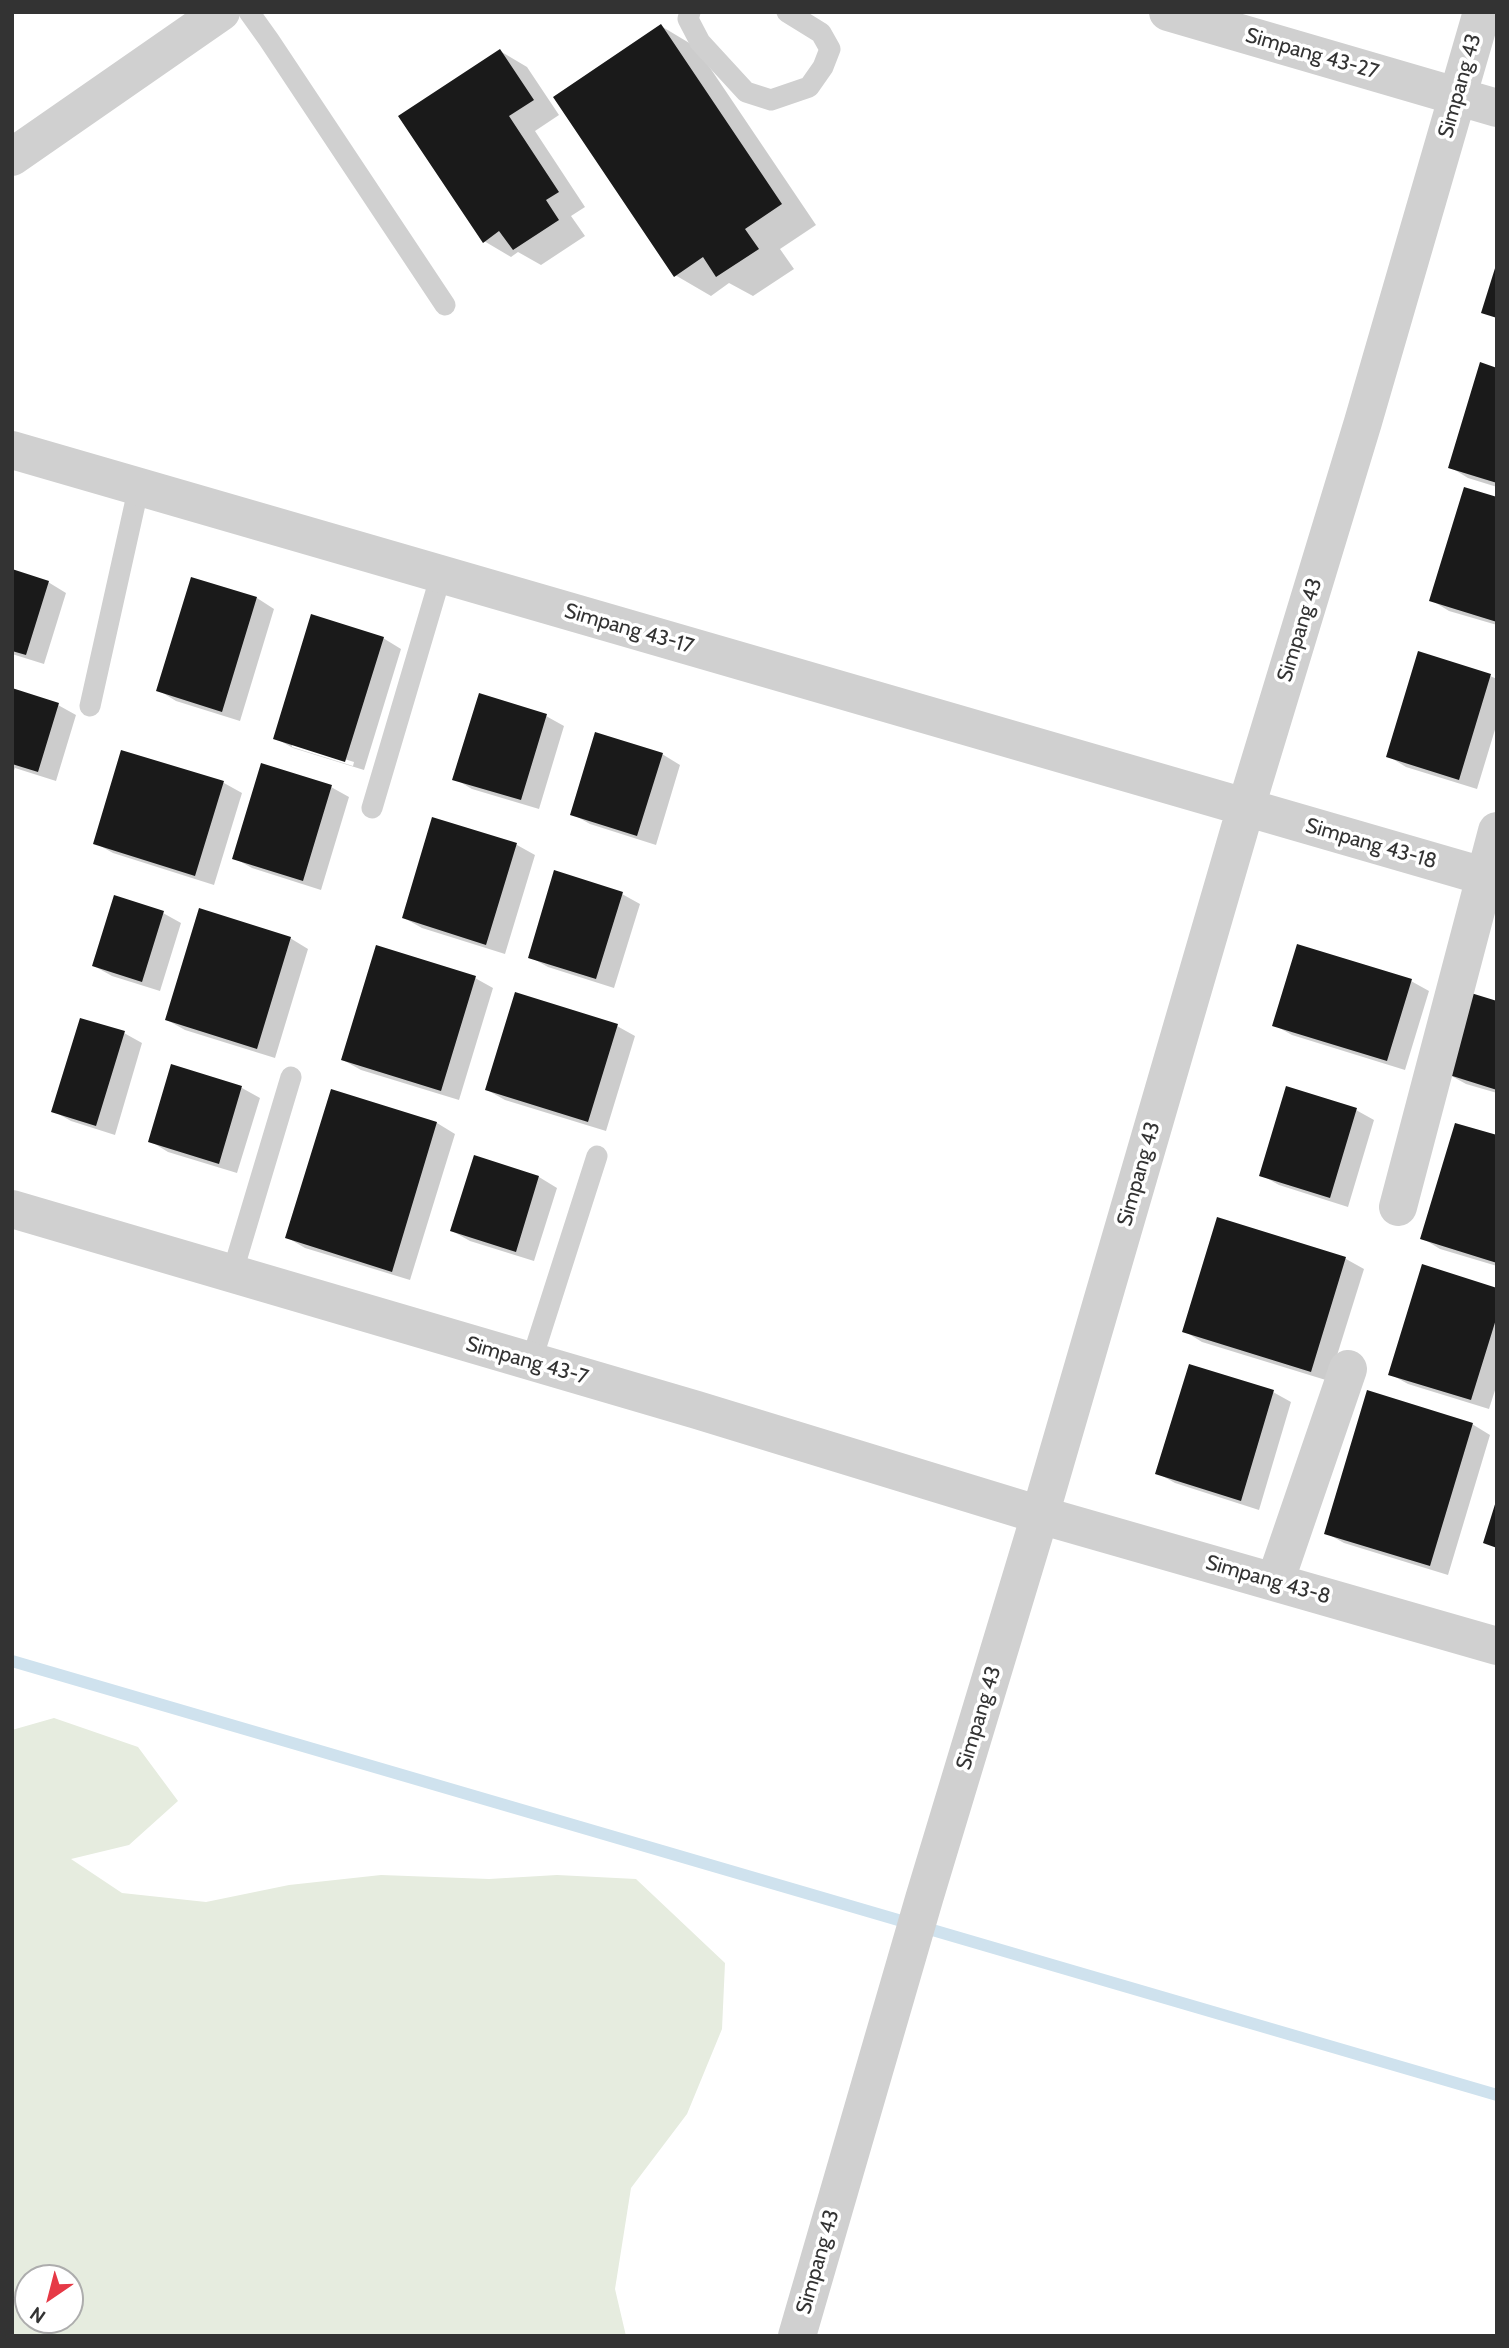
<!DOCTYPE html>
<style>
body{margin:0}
#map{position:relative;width:1509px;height:2348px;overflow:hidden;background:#fff;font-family:Cabin,sans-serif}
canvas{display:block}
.frame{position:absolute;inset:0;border:14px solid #333;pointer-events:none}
.north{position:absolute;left:14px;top:2264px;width:70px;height:70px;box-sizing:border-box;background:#fff;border:2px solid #adadad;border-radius:50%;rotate:215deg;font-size:19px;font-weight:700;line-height:28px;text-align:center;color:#333}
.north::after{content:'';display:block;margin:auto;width:24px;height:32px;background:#e63946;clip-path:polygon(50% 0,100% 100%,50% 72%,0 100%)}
</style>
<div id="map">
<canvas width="1509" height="2348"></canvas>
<div class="frame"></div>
<div class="north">N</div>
</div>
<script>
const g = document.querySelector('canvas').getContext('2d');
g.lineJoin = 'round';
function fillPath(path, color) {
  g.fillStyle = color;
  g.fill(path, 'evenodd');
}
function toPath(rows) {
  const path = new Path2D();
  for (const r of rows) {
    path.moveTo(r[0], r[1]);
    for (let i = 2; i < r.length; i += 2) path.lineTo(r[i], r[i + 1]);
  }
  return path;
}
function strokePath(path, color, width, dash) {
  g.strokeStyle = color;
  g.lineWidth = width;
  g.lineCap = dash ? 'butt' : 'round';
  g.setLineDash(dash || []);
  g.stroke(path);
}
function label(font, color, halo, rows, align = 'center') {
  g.font = font + ' Cabin,sans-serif';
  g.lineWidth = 7;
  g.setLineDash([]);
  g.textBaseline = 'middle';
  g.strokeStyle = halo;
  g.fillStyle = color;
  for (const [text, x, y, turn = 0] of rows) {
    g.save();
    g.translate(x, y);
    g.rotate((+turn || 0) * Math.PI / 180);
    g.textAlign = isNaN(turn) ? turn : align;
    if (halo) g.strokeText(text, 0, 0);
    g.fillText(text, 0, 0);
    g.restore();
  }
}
fillPath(toPath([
 [54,1718,138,1747,178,1801,129,1845,71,1859,122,1893,206,1902,289,1885,381,1875,489,1879,557,1875,636,1879,725,1963,722,2029,687,2114,631,2188,615,2289,626,2336,12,2336,12,1730],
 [28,2278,70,2278,70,2320,28,2320]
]), '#e6ecdf');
fillPath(toPath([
 [661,26,696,47,816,225,780,249,794,269,753,296,729,283,711,296,675,275],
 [500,51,527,67,559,115,535,131,585,207,571,216,585,236,541,265,518,252,511,257,484,241],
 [1497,369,1497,487,1468,478,1450,467],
 [1497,499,1497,625,1449,611,1431,600],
 [12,571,48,582,66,593,44,664,12,654],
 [257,598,274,609,240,721,176,701,158,690],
 [383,638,401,649,364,770,293,748,275,738],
 [292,743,354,762,353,766,292,747],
 [1490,676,1497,679,1497,723,1477,789,1406,767,1388,756],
 [12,690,58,705,76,715,56,781,15,768,12,775],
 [546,716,564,726,539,809,472,789,455,779],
 [123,752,224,783,242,793,214,885,113,853,95,843],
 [662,754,680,765,656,845,590,824,572,814],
 [331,787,349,797,321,890,252,868,234,858],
 [434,819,517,845,535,855,505,954,422,928,404,918],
 [622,894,640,904,614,988,548,967,530,957],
 [163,913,181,923,160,991,112,976,94,966],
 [290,938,308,949,275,1058,185,1030,167,1020],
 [1298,946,1411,981,1429,991,1405,1070,1292,1035,1274,1025],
 [475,978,493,988,459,1100,361,1070,343,1060],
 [1497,1003,1497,1093,1466,1084,1448,1074],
 [617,1026,635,1036,606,1131,505,1100,487,1090],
 [124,1033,142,1043,115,1135,71,1121,53,1111],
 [173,1066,242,1088,260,1098,237,1173,168,1152,150,1141],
 [1287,1089,1356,1110,1374,1120,1348,1207,1279,1185,1261,1175],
 [332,1091,437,1123,455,1134,410,1280,305,1248,288,1238],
 [1497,1137,1497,1266,1440,1249,1422,1238],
 [539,1177,557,1188,534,1261,470,1241,452,1231],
 [1218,1219,1346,1259,1364,1269,1329,1381,1202,1342,1184,1331],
 [1497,1290,1497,1384,1489,1409,1408,1384,1390,1374],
 [1273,1392,1291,1402,1259,1510,1175,1483,1157,1473],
 [1472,1424,1490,1435,1448,1575,1344,1543,1326,1533]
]), '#0003');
strokePath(toPath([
 [12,1661,1497,2095]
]), '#cfe2ee', 12);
fillPath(toPath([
 [661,24,782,204,745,229,759,249,716,277,703,257,674,277,553,97],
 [500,49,534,100,509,116,559,192,546,200,559,220,513,250,499,231,483,243,398,116],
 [1496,265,1497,265,1497,318,1481,313],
 [1480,362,1497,368,1497,483,1448,468],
 [1464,487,1497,497,1497,622,1429,601],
 [12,569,49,581,26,655,12,651],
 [191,577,257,597,222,712,156,691],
 [311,614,384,637,345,762,273,739],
 [1418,651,1491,674,1459,780,1386,757],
 [12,688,59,703,38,772,12,764],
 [479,693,547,714,521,800,452,780],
 [595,732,663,753,637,836,570,815],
 [121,750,224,781,195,876,93,844],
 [261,763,332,785,303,881,232,859],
 [432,817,517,843,486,945,402,918],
 [554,870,623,892,596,979,528,958],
 [114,895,164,911,142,982,92,966],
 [199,908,291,937,257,1049,165,1020],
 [1297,944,1412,979,1387,1061,1272,1026],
 [376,945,476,976,441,1091,341,1060],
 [515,992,618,1024,588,1122,485,1090],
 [1471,993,1497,1001,1497,1090,1446,1074],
 [80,1018,125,1031,96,1126,51,1112],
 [171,1064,242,1086,219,1164,148,1142],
 [1286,1086,1357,1108,1330,1198,1259,1176],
 [331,1089,437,1122,392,1272,285,1238],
 [1455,1123,1497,1135,1497,1263,1420,1239],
 [474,1155,539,1176,516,1252,450,1231],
 [1217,1217,1346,1257,1311,1372,1182,1332],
 [1422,1264,1497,1288,1497,1316,1471,1400,1388,1375],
 [1189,1364,1274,1390,1241,1501,1155,1474],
 [1367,1390,1473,1423,1430,1566,1324,1534],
 [1496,1501,1497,1501,1497,1548,1483,1543]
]), '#1a1a1a');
strokePath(toPath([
 [249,12,269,40,445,305],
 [690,12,688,19,700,42,746,92,771,100,809,87,823,67,830,49,821,33,787,12],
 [90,706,139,486],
 [372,808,441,575],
 [232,1274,291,1077],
 [531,1362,597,1156]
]), '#d0d0d0', 21);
strokePath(toPath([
 [1168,12,1497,108],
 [12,157,221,12],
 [12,450,1497,880],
 [1398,1207,1497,831],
 [12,1209,697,1410,1040,1515,1497,1646],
 [1275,1582,1348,1369],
 [797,2336,924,1899,1040,1515,1246,807,1363,422,1482,12]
]), '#d0d0d0', 38);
label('21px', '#333', '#fff', [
 ["Simpang 43-27",1312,54,16],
 ["Simpang 43",1460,86,-74],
 ["Simpang 43-17",629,629,16],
 ["Simpang 43",1300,630,-73],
 ["Simpang 43-18",1371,844,16],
 ["Simpang 43",1139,1174,-74],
 ["Simpang 43-7",527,1361,16],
 ["Simpang 43-8",1268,1580,16],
 ["Simpang 43",979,1718,-73],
 ["Simpang 43",818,2262,-74]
]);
</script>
